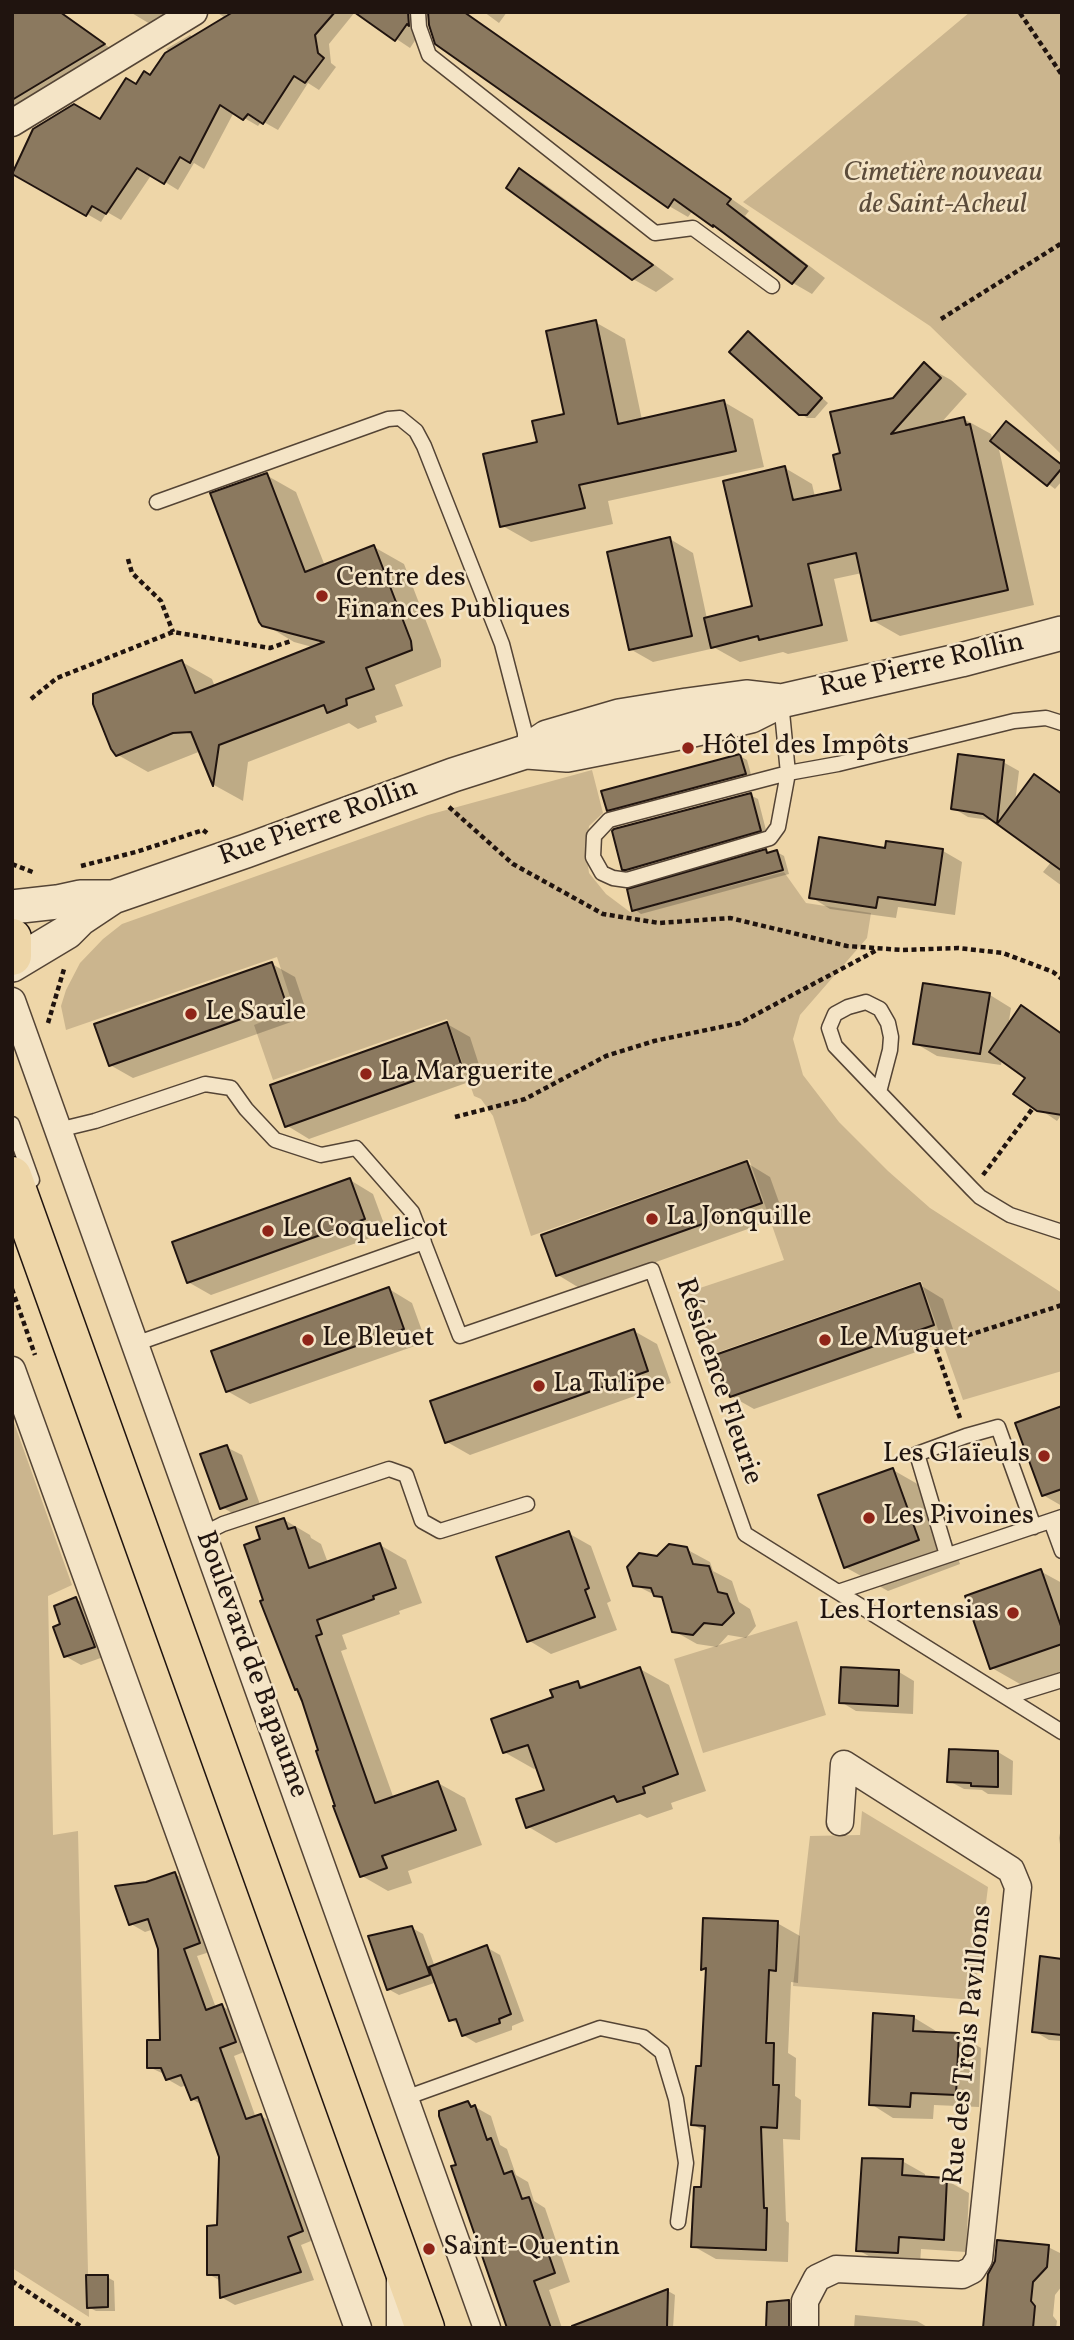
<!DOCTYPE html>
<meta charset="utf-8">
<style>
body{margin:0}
#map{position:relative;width:1074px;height:2340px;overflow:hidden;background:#eed6a8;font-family:Vollkorn,serif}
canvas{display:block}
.frame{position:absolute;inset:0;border:14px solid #20140f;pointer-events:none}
</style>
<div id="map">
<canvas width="1074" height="2340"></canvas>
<div class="frame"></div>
</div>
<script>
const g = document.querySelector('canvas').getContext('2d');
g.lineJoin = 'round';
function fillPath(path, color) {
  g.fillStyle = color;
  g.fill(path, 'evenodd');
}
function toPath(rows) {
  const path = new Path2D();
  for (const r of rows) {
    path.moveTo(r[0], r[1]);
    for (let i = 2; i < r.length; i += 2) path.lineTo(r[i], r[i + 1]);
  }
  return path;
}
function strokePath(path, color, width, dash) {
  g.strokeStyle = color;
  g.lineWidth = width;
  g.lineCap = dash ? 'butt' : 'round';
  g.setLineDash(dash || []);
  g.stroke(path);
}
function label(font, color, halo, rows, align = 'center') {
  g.font = font + ' Vollkorn,serif';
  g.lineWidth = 5;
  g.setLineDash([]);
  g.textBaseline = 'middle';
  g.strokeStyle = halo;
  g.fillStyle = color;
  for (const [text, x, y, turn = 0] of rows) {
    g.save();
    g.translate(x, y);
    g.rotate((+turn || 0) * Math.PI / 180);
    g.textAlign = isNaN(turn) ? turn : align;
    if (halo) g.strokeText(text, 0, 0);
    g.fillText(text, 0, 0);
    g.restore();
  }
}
fillPath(toPath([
 [970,12,1062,12,1062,455,930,326,743,202],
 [592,770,603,813,589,826,586,851,589,873,606,894,630,912,784,872,806,903,871,913,867,938,800,1015,793,1039,803,1075,839,1122,888,1171,930,1208,1062,1293,1062,1371,963,1400,921,1281,710,1355,688,1292,784,1260,749,1159,531,1236,493,1116,481,1099,474,1096,447,1019,273,1080,254,1025,294,1009,277,957,66,1030,61,1006,66,990,80,963,103,939,122,924,428,815],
 [12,1417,72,1585,48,1596,53,1835,78,1831,89,2317,12,2268],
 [797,1621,826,1715,703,1753,674,1659],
 [862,1811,988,1887,974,2000,793,1986,810,1836,860,1835]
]), '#cbb58e');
fillPath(toPath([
 [12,12,66,17,117,53,12,117],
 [130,12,183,12,157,28],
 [216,12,229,12,224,17],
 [239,12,355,12,329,44,331,63,336,67,319,90,308,83,278,130,262,121,258,126,234,112,204,169,194,163,178,190,152,174,121,220,107,212,101,222,13,172,100,121,137,86,151,77,169,51,166,49,190,35,196,39],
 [356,12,418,12,422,30,410,48],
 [484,12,507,12,499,23],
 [499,38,749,211,745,216,825,278,812,294,793,283,730,235,693,210,688,217,669,206],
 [520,170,543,183,674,279,656,292,633,279],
 [595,322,625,339,642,420,724,402,753,419,764,467,608,501,613,524,531,542,501,525,566,415],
 [749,333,828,403,815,418,807,418,800,413],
 [924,365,951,380,967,394,940,424,964,419,991,434,993,441,1062,465,1062,481,1055,489,998,445,1034,605,900,636,872,620,862,573,834,579,848,641,788,654,783,652,740,662,715,648,653,662,630,649,670,539,693,553,707,619,754,607,785,468,812,484,815,497,843,491,842,454],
 [266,475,296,492,325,566,374,547,404,564,441,660,441,667,395,685,403,706,375,716,377,722,358,729,349,723,248,762,243,801,214,785,201,751,148,772,118,755,182,662,212,679,215,687,316,648,294,642,264,624],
 [740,756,747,760,752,778,615,814,608,810],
 [1003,762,1019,771,1015,803,1035,776,1062,793,1062,886,1043,872,1052,861,1000,823,996,821,968,817,953,808],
 [750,795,758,799,767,834,631,873,624,868],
 [888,843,943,851,962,862,955,915,898,907,896,918,830,909,811,897,887,850],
 [766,851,770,854,777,852,784,856,789,874,641,914,634,909],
 [272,964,295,977,308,1016,133,1078,110,1065],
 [924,985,990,995,1011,1008,1008,1027,1062,1114,1057,1121,1016,1093,1027,1077,1002,1060,1001,1065,937,1056,915,1043],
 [447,1024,470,1037,483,1077,309,1139,286,1125],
 [747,1163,770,1177,784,1216,581,1289,558,1275],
 [350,1180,373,1194,387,1232,211,1295,188,1282],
 [920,1285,943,1299,956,1338,754,1409,731,1396],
 [389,1289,412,1303,426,1342,250,1404,227,1391],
 [634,1331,657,1344,671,1383,470,1455,447,1442],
 [1062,1408,1062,1506,1043,1495],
 [226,1447,242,1455,261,1507,237,1516,222,1507],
 [893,1470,935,1494,960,1564,888,1591,845,1567],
 [283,1519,310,1535,311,1538,321,1544,328,1563,380,1545,406,1560,422,1603,399,1611,400,1614,342,1635,347,1649,341,1651,394,1799,438,1783,465,1798,482,1845,408,1871,412,1883,388,1891,362,1876,300,1691,296,1689,266,1601,262,1540],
 [568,1533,591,1546,611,1601,607,1603,617,1630,551,1654,528,1640],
 [686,1549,710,1562,713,1571,732,1581,739,1602,750,1609,756,1626,746,1638,728,1635,717,1647,697,1644,674,1631,665,1600,635,1585,657,1558],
 [1040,1571,1062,1583,1062,1682,1034,1692,992,1668],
 [76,1599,91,1608,109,1655,81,1665,65,1656,62,1625],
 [640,1669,669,1685,706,1791,671,1803,673,1809,647,1818,640,1814,556,1843,527,1826,546,1791,538,1767,534,1769,504,1752,555,1699,577,1683,586,1687],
 [899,1672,914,1681,913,1714,856,1711,841,1702],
 [998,1752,1013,1761,1012,1795,988,1794,982,1790,964,1789,949,1781],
 [1062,1823,1062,1857,1059,1838],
 [175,1874,189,1882,213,1951,197,1956,216,2008,222,2006,236,2014,249,2050,234,2056,256,2118,261,2116,275,2124,316,2239,301,2245,314,2280,235,2305,221,2297,221,2281,208,2274,219,2227,221,2157,202,2105,192,2099,187,2085,181,2087,167,2079,166,2075,149,2067,162,2042,160,1949,154,1929,145,1932,131,1924,146,1884],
 [777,1923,800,1936,798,1983,791,1982,788,2053,796,2058,795,2096,801,2100,800,2140,783,2139,786,2221,789,2223,788,2262,716,2259,693,2246,703,2189,706,2132,692,2124,703,2067,708,1972,702,1969],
 [412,1928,423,1934,435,1967,486,1947,500,1955,524,2021,512,2026,512,2030,476,2043,463,2035,460,2025,451,2020,437,1982,399,1995,388,1989],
 [1062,1960,1062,2041,1049,2040,1034,2031],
 [913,2017,936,2031,936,2034,959,2035,981,2048,979,2107,934,2105,933,2119,893,2118,871,2104],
 [468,2103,491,2116,500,2145,507,2149,516,2175,528,2182,534,2201,545,2208,570,2282,549,2290,562,2328,510,2328,458,2166],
 [902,2161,925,2174,925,2178,946,2180,969,2193,966,2252,921,2249,920,2265,881,2263,858,2250],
 [1048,2247,1062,2254,1062,2286,1055,2295,1053,2316,1057,2321,1056,2328,984,2328],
 [107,2277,114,2281,115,2311,96,2311,88,2307],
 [668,2291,675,2295,673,2328,649,2328],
 [789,2302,803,2310,803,2328,767,2328,769,2304],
 [855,2315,917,2321,929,2328,854,2328]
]), '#0003');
const building = toPath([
 [12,12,60,12,105,44,12,100,12,12],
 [233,12,335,12,315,35,318,53,324,58,305,83,294,76,263,124,248,114,243,120,220,105,190,163,180,157,164,184,137,168,106,214,92,206,86,216,12,174,33,129,74,104,100,119,126,78,136,84,144,71,150,75,165,53,233,12],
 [354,12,408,12,409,26,407,24,395,41,354,12],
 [428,12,464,12,731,199,727,204,807,266,792,284,713,225,713,227,674,199,668,208,435,44,429,25,428,12],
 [519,168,653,265,632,280,506,188,519,168],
 [596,320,618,424,724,400,736,451,579,485,585,508,500,527,483,454,537,442,532,421,564,414,546,331,596,320],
 [748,331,822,398,807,415,799,415,729,352,748,331],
 [924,362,941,378,891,434,964,417,966,425,970,424,1008,590,871,621,856,553,808,564,822,625,759,640,758,636,711,648,704,618,752,606,723,481,785,466,793,500,841,490,833,455,840,453,830,412,893,398,924,362],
 [1006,421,1062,465,1062,468,1047,486,990,441,1006,421],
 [267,473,305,572,374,545,411,641,412,650,366,668,374,689,346,699,347,705,327,713,324,705,219,745,213,786,191,732,173,733,116,756,111,749,93,704,93,694,182,660,195,693,324,642,262,626,259,622,210,493,267,473],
 [670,537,692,636,629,650,607,552,670,537],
 [740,754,746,774,607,811,601,791,740,754],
 [958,754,1004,760,997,824,983,814,951,809,958,754],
 [1034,774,1062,794,1062,871,997,824,1034,774],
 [751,793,761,831,626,870,622,870,612,831,614,829,751,793],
 [819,837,885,848,886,841,943,849,935,905,878,897,876,908,809,898,819,837],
 [766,849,767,853,777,850,783,870,632,911,627,889,766,849],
 [272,962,286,1003,109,1066,94,1024,272,962],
 [923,983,990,993,980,1054,913,1044,923,983],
 [1021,1005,1062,1034,1062,1115,1037,1111,1013,1094,1025,1078,989,1052,1021,1005],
 [447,1022,461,1064,285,1127,270,1085,447,1022],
 [747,1161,762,1203,556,1276,541,1235,747,1161],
 [350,1178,365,1219,187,1283,172,1242,350,1178],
 [920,1283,934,1325,730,1397,715,1355,920,1283],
 [389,1287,404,1329,226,1392,211,1351,389,1287],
 [634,1329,648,1371,445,1443,430,1401,634,1329],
 [1062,1406,1062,1489,1042,1496,1015,1423,1062,1406],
 [227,1445,247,1499,220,1509,200,1454,227,1445],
 [893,1468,919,1540,844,1568,818,1495,893,1468],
 [284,1518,288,1529,295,1527,309,1568,380,1543,396,1588,373,1596,374,1599,317,1620,322,1634,316,1636,375,1803,438,1781,456,1830,382,1856,387,1868,360,1877,333,1806,335,1806,316,1751,318,1750,302,1701,297,1689,295,1690,260,1601,263,1600,244,1545,260,1539,256,1527,284,1518],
 [569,1531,589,1588,585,1590,595,1617,527,1642,496,1557,569,1531],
 [669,1544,687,1547,693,1564,709,1566,718,1592,727,1594,734,1613,722,1625,704,1623,693,1635,672,1632,662,1597,654,1596,651,1588,633,1586,627,1567,639,1553,657,1556,669,1544],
 [1041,1569,1062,1629,1062,1644,990,1669,965,1596,1041,1569],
 [76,1597,95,1647,64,1657,53,1627,60,1624,54,1606,76,1597],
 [640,1667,678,1774,643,1787,645,1793,617,1802,614,1796,526,1828,516,1799,544,1790,528,1745,503,1753,491,1719,553,1697,550,1690,578,1681,580,1688,640,1667],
 [841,1667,899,1670,898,1706,839,1703,841,1667],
 [949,1749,998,1751,998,1787,971,1786,971,1783,947,1782,949,1749],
 [175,1872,200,1943,184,1949,206,2010,222,2004,236,2042,220,2048,246,2119,261,2114,303,2231,288,2237,301,2272,220,2298,219,2275,207,2275,207,2226,217,2225,219,2157,198,2097,191,2100,181,2075,166,2080,161,2068,147,2068,147,2040,160,2040,158,1949,148,1919,129,1925,115,1886,146,1882,175,1872],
 [703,1918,778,1921,776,1971,769,1970,766,2043,774,2043,773,2085,779,2085,777,2128,761,2127,764,2208,767,2208,766,2250,691,2247,694,2187,701,2187,705,2126,691,2125,696,2066,701,2066,706,1968,701,1970,703,1918],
 [412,1926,430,1975,387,1990,368,1936,412,1926],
 [487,1945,511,2014,499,2019,500,2023,462,2036,456,2019,449,2021,429,1967,487,1945],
 [1040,1956,1062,1959,1062,2035,1032,2032,1040,1956],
 [873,2013,914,2016,913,2031,959,2033,956,2095,911,2093,910,2107,869,2105,873,2013],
 [468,2101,471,2107,475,2105,487,2140,491,2138,504,2174,512,2171,522,2199,529,2197,555,2273,534,2281,551,2328,507,2328,451,2166,456,2165,439,2116,439,2111,468,2101],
 [862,2158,903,2159,902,2175,947,2178,944,2240,899,2237,898,2253,856,2251,862,2158],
 [997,2240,1049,2245,1047,2267,1033,2282,1031,2301,1035,2306,1033,2328,983,2328,988,2274,995,2261,997,2240],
 [86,2275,108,2275,108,2307,87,2308,86,2275],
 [668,2289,667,2328,573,2328,572,2326,668,2289],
 [789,2300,789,2328,766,2328,767,2302,789,2300]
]);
fillPath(building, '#8b795f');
strokePath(building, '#20140f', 2);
const service = toPath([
 [418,12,419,27,429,55,655,233,693,228,772,286],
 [157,502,388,419,400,418,416,431,424,446,502,644,525,733,525,751],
 [781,702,788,773,838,764,1014,721,1046,718,1062,723],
 [788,773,778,827,770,838,627,880,613,878,602,873,593,857,594,836,609,820,788,773],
 [879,1092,890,1050,891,1037,888,1023,880,1009,866,1002,848,1007,835,1014,829,1028,835,1046,879,1092,972,1189,980,1197,1010,1215,1062,1232],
 [12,1124,32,1180],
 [58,1130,95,1121,205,1084,231,1088,246,1109,275,1140,321,1155,356,1148,412,1212,460,1336,652,1270,745,1534,1062,1732],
 [135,1344,424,1242],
 [1051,1521,1062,1551],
 [203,1534,223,1524,389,1469,406,1475,422,1521,440,1531,527,1504],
 [947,1555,917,1454,966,1436,998,1427,1034,1527],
 [838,1592,1062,1517],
 [1007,1697,1062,1680],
 [405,2098,600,2028,643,2037,662,2052,676,2099,686,2163,678,2222]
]);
const minor = toPath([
 [12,123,194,12],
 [12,1001,487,2328],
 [12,1370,358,2328],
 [400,2328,400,2280],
 [805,2328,805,2301,817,2278,836,2269,962,2275,972,2270,979,2259,1018,1887,1011,1870,844,1764,840,1822]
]);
const tertiary = toPath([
 [527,752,567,755,689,731,751,716,781,701,961,660,1062,633],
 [12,907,57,902,80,897,111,897],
 [12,965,67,932,80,919,113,897,246,851,453,775,525,752,547,737,619,716,687,705,746,697,781,701]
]);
const primary = toPath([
 [12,938,12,956],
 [12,1176,425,2328]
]);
strokePath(service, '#544435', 17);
strokePath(minor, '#544435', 29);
strokePath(tertiary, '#544435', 36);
strokePath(primary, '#20140f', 41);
strokePath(toPath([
 [1020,13,1062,75],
 [941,319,1062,243],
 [128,559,132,573,161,601,173,632],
 [31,699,57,678,173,632,270,648,291,641],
 [449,807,513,864,603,914,659,923,730,918,847,946,902,950,958,948,1003,953,1053,972,1062,979],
 [12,864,35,873],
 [81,866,136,852,203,830,207,833],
 [48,1023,64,969],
 [455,1117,525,1099,606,1056,654,1041,740,1023,877,950],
 [983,1175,1033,1108],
 [12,1289,35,1355],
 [960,1418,935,1346,1062,1305],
 [12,2281,83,2328]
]), '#20140f', 4.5, [5, 3.5]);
strokePath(service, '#f4e4c6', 14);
strokePath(minor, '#f4e4c6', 26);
strokePath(tertiary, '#f4e4c6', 33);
strokePath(primary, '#eed6a8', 38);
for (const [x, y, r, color] of [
 [322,596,7,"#8f2418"],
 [688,748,7,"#8f2418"],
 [191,1014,7,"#8f2418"],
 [366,1074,7,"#8f2418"],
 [652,1219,7,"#8f2418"],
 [268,1231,7,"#8f2418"],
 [308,1340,7,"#8f2418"],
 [825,1340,7,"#8f2418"],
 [539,1386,7,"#8f2418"],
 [1044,1456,7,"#8f2418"],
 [869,1518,7,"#8f2418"],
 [1013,1613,7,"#8f2418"],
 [429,2249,7,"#8f2418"]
]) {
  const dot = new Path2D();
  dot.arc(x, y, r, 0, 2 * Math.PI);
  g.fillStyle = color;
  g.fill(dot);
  strokePath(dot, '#f4e4c6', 2.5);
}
label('italic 28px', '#5c4c3b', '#f4e4c6', [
 ["Cimetière nouveau",943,175],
 ["de Saint-Acheul",943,207]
]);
label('28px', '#20140f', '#f4e4c6', [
 ["Centre des",336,580],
 ["Finances Publiques",336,612],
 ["Hôtel des Impôts",702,748],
 ["Le Saule",205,1014],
 ["La Marguerite",380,1074],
 ["La Jonquille",666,1219],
 ["Le Coquelicot",282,1231],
 ["Le Bleuet",322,1340],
 ["Le Muguet",839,1340],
 ["La Tulipe",553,1386],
 ["Les Glaïeuls",1030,1456,"right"],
 ["Les Pivoines",883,1518],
 ["Les Hortensias",999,1613,"right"],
 ["Saint-Quentin",443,2249]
], 'left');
label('28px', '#20140f', '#f4e4c6', [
 ["Rue Pierre Rollin",922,667,-13],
 ["Rue Pierre Rollin",319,824,-20],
 ["Résidence Fleurie",717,1382,71],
 ["Boulevard de Bapaume",250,1665,70],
 ["Rue des Trois Pavillons",970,2045,-84]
]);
</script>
